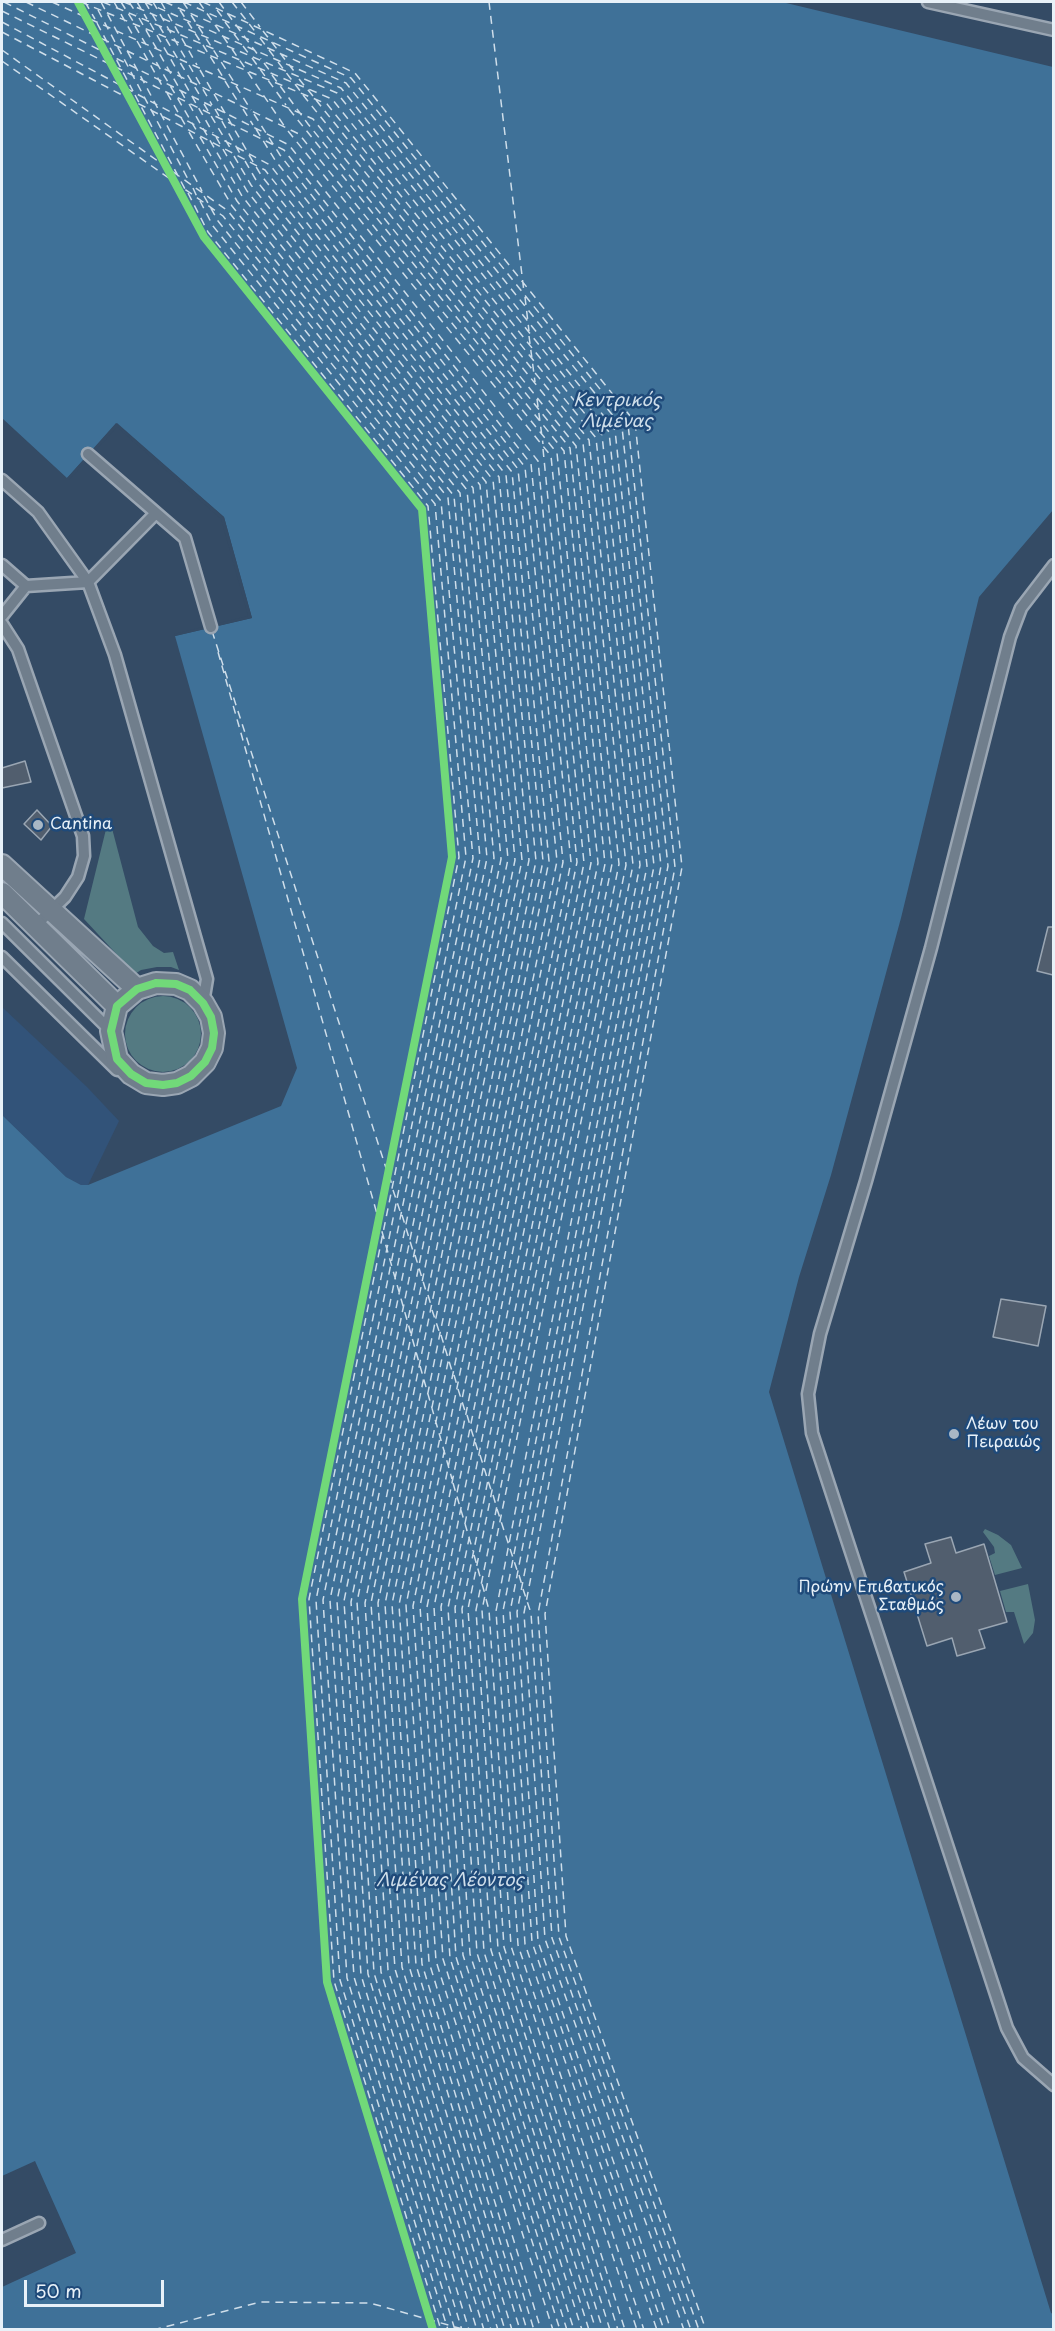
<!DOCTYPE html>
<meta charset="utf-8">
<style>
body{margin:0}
#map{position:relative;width:1055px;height:2331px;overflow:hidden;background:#344b65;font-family:"Playpen Sans",sans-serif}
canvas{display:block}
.frame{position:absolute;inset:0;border:3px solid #e8f1f8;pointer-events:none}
.scale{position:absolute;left:24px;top:2280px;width:140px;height:27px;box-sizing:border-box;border:3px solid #e8f1f8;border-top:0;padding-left:8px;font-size:18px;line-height:21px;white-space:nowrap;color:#e8f1f8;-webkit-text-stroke:4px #1f4a7a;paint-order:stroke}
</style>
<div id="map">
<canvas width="1055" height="2331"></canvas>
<div class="frame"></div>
<div class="scale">50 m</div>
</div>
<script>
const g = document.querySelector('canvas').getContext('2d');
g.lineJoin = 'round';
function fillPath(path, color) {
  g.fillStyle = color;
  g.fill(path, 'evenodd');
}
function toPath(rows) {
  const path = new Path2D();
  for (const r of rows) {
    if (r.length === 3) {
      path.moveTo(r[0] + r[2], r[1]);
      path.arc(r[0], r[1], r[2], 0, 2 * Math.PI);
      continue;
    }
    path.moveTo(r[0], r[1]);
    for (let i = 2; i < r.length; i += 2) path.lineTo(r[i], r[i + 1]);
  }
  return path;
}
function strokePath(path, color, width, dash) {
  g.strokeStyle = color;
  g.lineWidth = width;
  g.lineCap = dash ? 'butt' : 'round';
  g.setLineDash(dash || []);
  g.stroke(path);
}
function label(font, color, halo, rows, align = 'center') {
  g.font = font + ' "Playpen Sans",sans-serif';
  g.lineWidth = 5;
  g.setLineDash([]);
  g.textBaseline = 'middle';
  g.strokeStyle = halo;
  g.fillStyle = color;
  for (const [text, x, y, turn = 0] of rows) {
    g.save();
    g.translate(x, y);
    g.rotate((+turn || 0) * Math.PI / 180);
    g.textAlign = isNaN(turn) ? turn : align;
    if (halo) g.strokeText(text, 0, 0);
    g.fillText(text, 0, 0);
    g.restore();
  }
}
fillPath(toPath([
 [2,1007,87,1087,119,1121,88,1185,81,1185,66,1177,2,1115]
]), '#325379');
fillPath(toPath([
 [109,817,138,927,153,946,164,953,173,952,179,970,171,967,157,967,141,970,135,974,84,919],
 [163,1034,38],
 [985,1529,998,1535,1011,1545,1022,1568,995,1575,989,1556,995,1553,994,1547,983,1532],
 [1028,1584,1035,1620,1033,1633,1024,1644,1014,1612,1006,1612,1000,1591]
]), '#547a82');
fillPath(toPath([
 [2,2,782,2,1053,67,1053,510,979,597,901,918,831,1175,799,1277,769,1392,1051,2313,1053,2314,1053,2329,2,2329,2,2287,76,2253,35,2161,2,2176,2,1115,66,1177,81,1185,88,1185,281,1106,297,1068,175,636,252,618,224,517,117,423,67,478,2,418]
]), '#3f7198');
fillPath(toPath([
 [116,423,224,517,252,618,175,636,174,634,248,616,221,519,117,427,69,480,67,478]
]), '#344b65');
strokePath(toPath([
 [4,2,289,145,538,461,577,862,427,1607,450,1958,567,2330],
 [26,2,299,134,557,453,598,863,448,1608,470,1954,589,2330],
 [52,2,313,119,576,446,619,864,468,1609,491,1950,610,2330],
 [78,2,123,85],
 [81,2,327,104,596,438,640,865,496,1611,518,1945,644,2330],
 [85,2,95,19],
 [101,2,202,191],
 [103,2,332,99,602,435,647,866,503,1611,525,1944,657,2330],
 [114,2,134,37],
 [121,2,133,21],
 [124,2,337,93,609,432,654,866,510,1612,532,1942,664,2330],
 [129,2,137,14],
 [137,2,147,19],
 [145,2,341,88,615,430,661,866,517,1612,538,1941,671,2330],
 [145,2,164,34],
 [153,2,187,61],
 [161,2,197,65],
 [165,2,346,83,622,427,668,866,524,1613,545,1939,684,2330],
 [183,2,189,11],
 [184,2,351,78,628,424,675,867,538,1614,559,1937,699,2330],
 [199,2,229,45],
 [203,2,355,73,635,422,682,867,545,1614,566,1936,706,2330],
 [219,2,261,59],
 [232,2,257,34],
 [241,2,260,27],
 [489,2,524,292],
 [98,10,190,183],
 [180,10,200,41],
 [217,10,223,18],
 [2,11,284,150,531,464,571,862,420,1606,443,1959,560,2330],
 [191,15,234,82],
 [139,18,186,100],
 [2,22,270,165,512,472,549,861,399,1605,422,1964,534,2330],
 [225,22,231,30],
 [97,23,133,91],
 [150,23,213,133],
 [135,26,198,133],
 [263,31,297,75],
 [2,32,265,170,506,475,543,861,392,1604,416,1965,527,2330],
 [234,34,240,42],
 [260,38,266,46],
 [166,39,202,99],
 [137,41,164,89],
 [203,45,223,77],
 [243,46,249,54],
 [232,49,285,127],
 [2,50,228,211,454,496,487,858,337,1601,361,1975,469,2330],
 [269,50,275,58],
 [252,58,286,105],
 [2,61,223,216,448,498,480,858,330,1600,354,1977,462,2330],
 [278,62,301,92],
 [264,63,270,71],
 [189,65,212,105],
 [200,70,247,151],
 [272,75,308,124,570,448,612,864,462,1609,484,1952,603,2330],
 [299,79,313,96],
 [225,81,240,105],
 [236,86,251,110],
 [125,90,174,180],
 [167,93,187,128],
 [135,95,185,189],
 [303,95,583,443,626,865,476,1610,498,1949,618,2330],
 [316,100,589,440,633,865,482,1610,504,1947,625,2330],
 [189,104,242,196,473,488,508,859,357,1602,381,1972,491,2330],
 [204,104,232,151],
 [215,109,242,157],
 [243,109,253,125],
 [289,109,564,451,605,864,455,1608,477,1953,596,2330],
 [254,114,280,155,525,467,563,862,413,1606,436,1961,553,2330],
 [256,129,275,160,518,469,557,861,406,1605,429,1962,541,2330],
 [288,131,551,456,591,863,441,1607,463,1955,582,2330],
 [189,132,232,206,460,493,494,858,344,1601,368,1974,477,2330],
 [200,137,237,201,467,490,501,859,351,1602,374,1973,484,2330],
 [216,137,247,191,480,485,515,860,365,1603,388,1970,498,2330],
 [249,155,261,175,499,477,536,861,385,1604,409,1966,520,2330],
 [234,156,251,185,486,482,522,860,371,1603,395,1969,505,2330],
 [245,161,256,180,493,480,529,860,378,1603,402,1967,512,2330],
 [176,185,204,237,422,509,452,857,302,1599,327,1982,433,2330],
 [193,188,197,197],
 [188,193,208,232,428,506,459,857,309,1599,334,1981,441,2330],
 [204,196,218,221,441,501,473,858,323,1600,347,1978,455,2330],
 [200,201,213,226,435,504,466,857,316,1600,340,1980,448,2330],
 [525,297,529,331],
 [529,336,535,382],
 [537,399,543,444],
 [543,449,584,863,434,1607,456,1957,574,2330],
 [212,631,387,1171],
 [218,652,452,1479],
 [389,1175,392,1185],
 [393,1190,400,1211],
 [402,1215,413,1251],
 [415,1255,426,1291],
 [428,1295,431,1305],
 [432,1310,439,1331],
 [441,1335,452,1371],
 [454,1375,457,1385],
 [458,1389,465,1411],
 [467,1415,470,1425],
 [471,1429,478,1451],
 [480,1455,491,1490],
 [453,1483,473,1551],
 [493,1495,496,1505],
 [497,1509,517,1570],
 [474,1555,481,1580],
 [519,1575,522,1585],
 [482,1584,485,1594],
 [523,1589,531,1613,552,1938,691,2330],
 [486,1599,489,1610,511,1946,637,2330],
 [153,2330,260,2302,370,2303,466,2330]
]), '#cfdeea', 1.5, [8, 6]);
const building = toPath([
 [25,761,31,782,2,788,2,768,25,761],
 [37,810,52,826,41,840,24,824,37,810],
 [1048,927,1053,927,1053,975,1037,971,1048,927],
 [1001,1299,1046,1306,1038,1346,993,1337,1001,1299],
 [951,1537,956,1553,984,1544,1007,1622,979,1630,985,1648,957,1656,952,1638,927,1646,904,1572,931,1563,925,1544,951,1537]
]);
fillPath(building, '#515e6e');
strokePath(building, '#9aa6b3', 1.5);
const service = toPath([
 [928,2,1054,30],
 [88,454,185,538,211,627],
 [2,480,38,512,88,582,115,655,207,979,203,1003],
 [2,565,26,586,2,616],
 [1054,565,1021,608,1010,637,931,948,866,1181,820,1334,808,1394,812,1433,1007,2028,1023,2058,1054,2085],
 [26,586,88,582,156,513],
 [2,624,18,649,83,836,84,856,78,877,65,897,36,925],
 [2,923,111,1031],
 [2,957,117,1070],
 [2,2240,39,2223]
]);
const minor = toPath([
 [2,865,137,989],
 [2,893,117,1006],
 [156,983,176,984,190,990,203,1003,211,1017,214,1033,212,1048,205,1062,191,1076,177,1083,163,1085,146,1083,131,1074,117,1059,111,1031,117,1006,137,989,156,983]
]);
strokePath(service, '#9aa6b3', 15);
strokePath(minor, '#9aa6b3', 24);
strokePath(service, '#707e8c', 10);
strokePath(minor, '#707e8c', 20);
strokePath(toPath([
 [78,2,204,237,422,509,452,857,302,1599,327,1982,433,2330],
 [156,983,176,984,190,990,203,1003,211,1017,214,1033,212,1048,205,1062,191,1076,177,1083,163,1085,146,1083,131,1074,117,1059,111,1031,117,1006,137,989,156,983]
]), '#71d979', 8);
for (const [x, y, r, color] of [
 [38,825,6,"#a9b7c5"],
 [954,1434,6,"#a9b7c5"],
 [956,1597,6,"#a9b7c5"]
]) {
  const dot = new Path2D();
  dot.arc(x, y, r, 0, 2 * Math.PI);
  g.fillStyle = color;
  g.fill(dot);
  strokePath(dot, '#1f4a7a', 2);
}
label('16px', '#e8f1f8', '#1f4a7a', [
 ["Cantina",50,825],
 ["Λέων του",966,1425],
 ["Πειραιώς",966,1443],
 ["Πρώην Επιβατικός",944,1588,"right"],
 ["Σταθμός",944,1606,"right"]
], 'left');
label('italic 18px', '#cfdeea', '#1f4a7a', [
 ["Κεντρικός",617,401],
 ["Λιμένας",617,422],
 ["Λιμένας Λέοντος",450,1881]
]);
</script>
